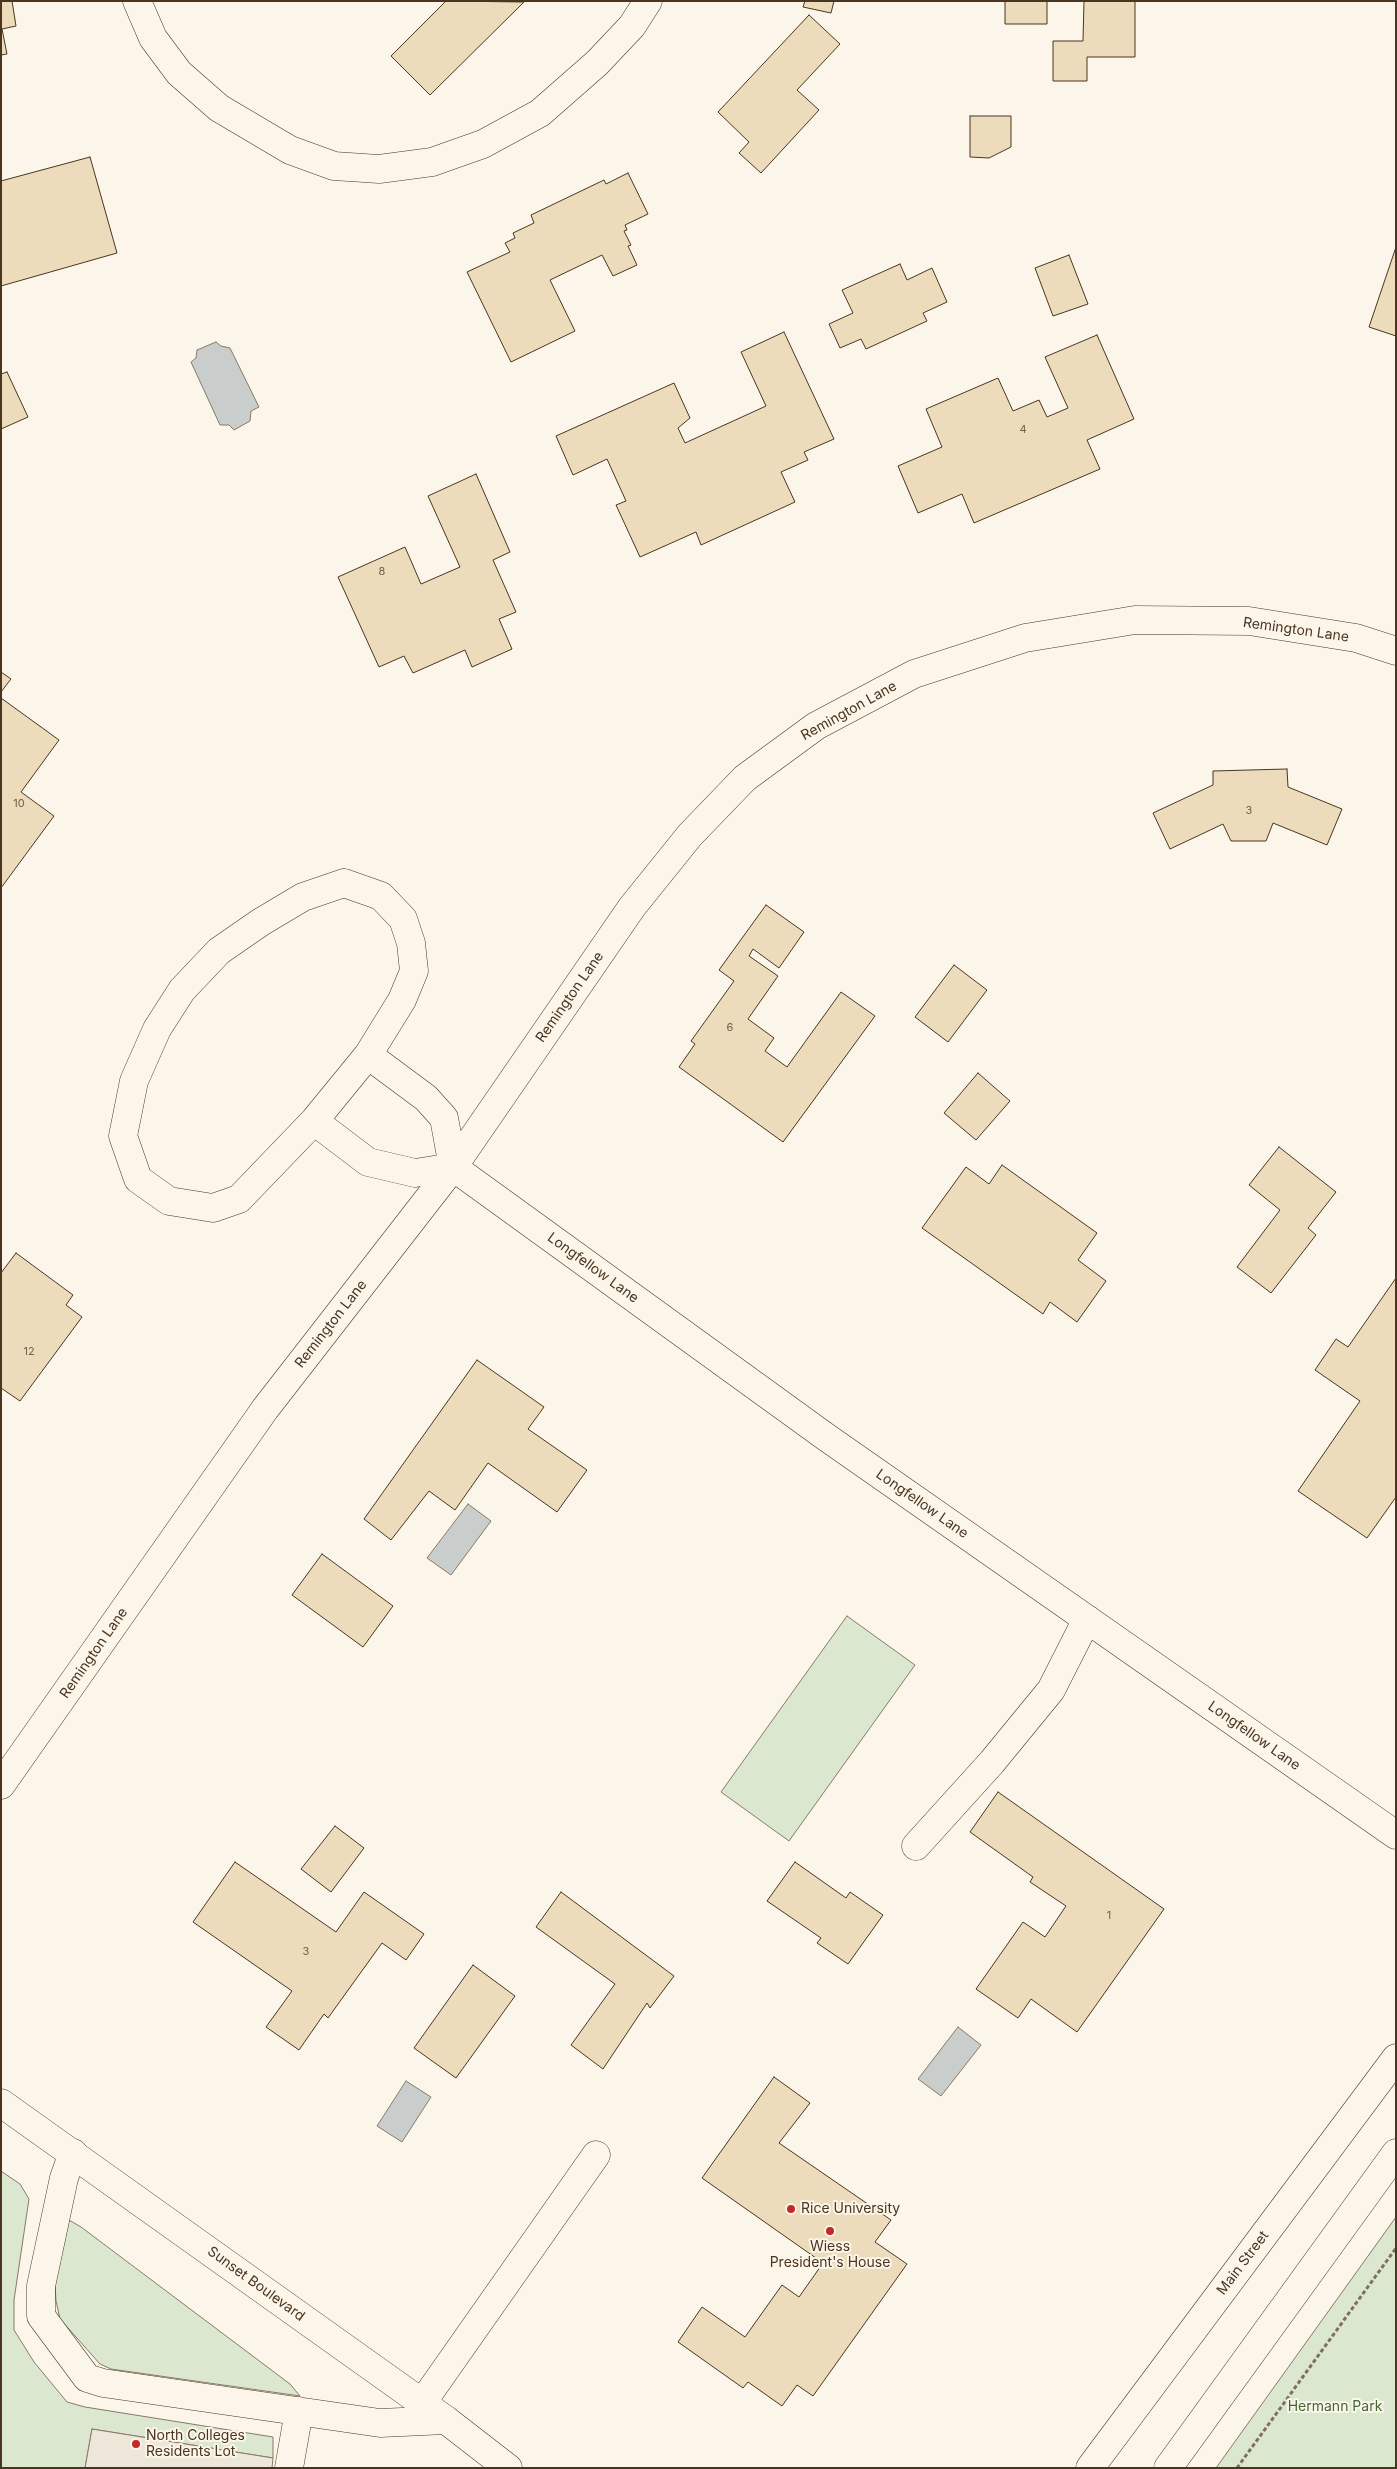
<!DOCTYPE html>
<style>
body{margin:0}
#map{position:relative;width:1397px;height:2469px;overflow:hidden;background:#fbf6e9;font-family:Inter,sans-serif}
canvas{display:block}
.frame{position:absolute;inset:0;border:2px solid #4a3520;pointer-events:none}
</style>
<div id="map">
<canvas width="1397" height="2469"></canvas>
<div class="frame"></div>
</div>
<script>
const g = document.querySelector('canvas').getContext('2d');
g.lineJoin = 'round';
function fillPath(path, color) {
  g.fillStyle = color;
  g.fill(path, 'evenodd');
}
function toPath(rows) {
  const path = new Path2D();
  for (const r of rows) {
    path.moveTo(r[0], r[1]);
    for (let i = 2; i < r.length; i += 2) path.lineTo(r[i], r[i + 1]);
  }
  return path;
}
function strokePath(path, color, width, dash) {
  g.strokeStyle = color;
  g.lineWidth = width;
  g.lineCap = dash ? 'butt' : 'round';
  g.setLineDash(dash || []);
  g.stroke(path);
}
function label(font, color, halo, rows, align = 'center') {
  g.font = font + ' Inter,sans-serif';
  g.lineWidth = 4;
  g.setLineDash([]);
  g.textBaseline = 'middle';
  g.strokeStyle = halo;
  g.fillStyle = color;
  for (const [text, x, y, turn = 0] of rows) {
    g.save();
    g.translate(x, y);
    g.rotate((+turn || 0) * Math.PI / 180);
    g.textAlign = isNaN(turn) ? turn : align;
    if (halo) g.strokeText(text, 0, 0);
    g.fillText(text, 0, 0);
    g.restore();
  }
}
const green = toPath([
 [847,1616,915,1665,789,1841,721,1792,847,1616],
 [1,2171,20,2184,29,2199,14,2300,14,2330,34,2362,67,2402,85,2407,273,2437,273,2458,92,2429,85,2468,1,2468,1,2171],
 [1396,2217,1396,2468,1216,2468,1396,2217],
 [69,2220,81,2227,290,2384,300,2396,111,2369,100,2364,60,2319,56,2301,55,2284,69,2220]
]);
fillPath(green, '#dce7d0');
strokePath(green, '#887966', 1);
const parking = toPath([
 [92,2429,273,2458,272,2468,85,2468,92,2429]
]);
fillPath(parking, '#ede7d9');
strokePath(parking, '#887966', 1);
const water = toPath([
 [216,342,221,346,230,348,259,407,251,411,250,421,234,430,229,425,220,425,191,362,196,358,197,350,216,342],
 [468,1504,491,1521,451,1575,427,1558,468,1504],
 [958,2027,981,2045,941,2096,918,2079,958,2027],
 [406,2081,431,2097,402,2142,377,2126,406,2081]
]);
fillPath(water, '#c9cecd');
strokePath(water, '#887966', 1);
const building = toPath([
 [1,1,12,1,16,26,2,29,7,54,1,55,1,1],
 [446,1,524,2,430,95,391,56,446,1],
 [805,1,834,1,831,13,803,7,805,1],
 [1005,1,1135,1,1135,57,1087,57,1087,81,1053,81,1053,41,1083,41,1084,1,1047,1,1047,24,1005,24,1005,1],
 [809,15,840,44,797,90,819,110,761,173,739,153,749,142,718,112,809,15],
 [970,116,1011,116,1011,147,989,158,970,157,970,116],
 [90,157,117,253,1,286,1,181,90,157],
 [628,173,648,214,625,225,627,230,624,231,631,245,628,246,637,265,613,276,602,255,550,280,575,331,511,362,467,272,510,252,505,243,515,238,513,233,534,223,531,215,604,180,606,184,628,173],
 [1396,247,1396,336,1369,327,1396,247],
 [1069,255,1088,304,1053,316,1035,268,1069,255],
 [900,264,907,280,932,268,947,302,923,313,927,321,866,349,861,339,840,348,829,324,853,313,842,290,900,264],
 [784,332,834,439,804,452,808,460,781,472,795,502,701,545,696,532,640,557,616,505,626,501,607,459,573,475,556,436,674,383,690,418,678,428,685,443,766,406,741,352,784,332],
 [1097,335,1134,419,1087,440,1100,469,974,523,962,494,918,513,898,466,942,447,926,409,998,378,1013,411,1039,400,1047,417,1068,408,1045,357,1097,335],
 [7,372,28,417,1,429,1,374,7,372],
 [476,474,510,552,493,560,516,612,499,619,512,649,472,667,465,650,413,673,404,656,379,667,338,577,405,547,421,584,460,567,428,496,476,474],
 [1,672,11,679,1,692,1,672],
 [1,698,59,740,21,792,54,816,1,888,1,698],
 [1287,769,1288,787,1342,809,1327,845,1273,823,1266,841,1231,841,1223,824,1170,849,1153,813,1213,785,1213,771,1287,769],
 [766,905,804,932,779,968,753,949,749,956,778,976,748,1019,774,1038,765,1051,787,1067,841,992,875,1016,783,1142,679,1067,695,1044,691,1041,734,981,719,970,766,905],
 [954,965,987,990,948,1042,915,1017,954,965],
 [978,1073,1010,1101,976,1140,944,1113,978,1073],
 [1279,1147,1336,1192,1308,1228,1316,1235,1271,1293,1237,1267,1280,1210,1249,1185,1279,1147],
 [1002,1165,1097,1233,1078,1260,1106,1281,1077,1322,1050,1302,1043,1314,922,1228,966,1167,989,1184,1002,1165],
 [16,1253,73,1295,66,1305,82,1317,20,1401,1,1388,1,1273,16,1253],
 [1396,1278,1396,1497,1367,1538,1298,1491,1360,1401,1315,1370,1336,1339,1348,1347,1396,1278],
 [477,1360,544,1407,528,1429,587,1470,557,1512,488,1463,455,1510,429,1491,391,1540,364,1519,477,1360],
 [322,1554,393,1606,363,1647,292,1595,322,1554],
 [998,1792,1164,1909,1077,2032,1031,1999,1018,2018,976,1989,1023,1922,1045,1937,1066,1906,1030,1882,1033,1877,970,1832,998,1792],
 [335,1826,364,1848,331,1892,301,1869,335,1826],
 [235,1862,336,1932,364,1892,424,1934,406,1960,382,1943,328,2018,324,2014,299,2050,266,2027,292,1991,193,1922,235,1862],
 [795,1862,846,1898,850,1892,883,1915,848,1964,817,1943,821,1938,767,1901,795,1862],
 [561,1892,674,1976,650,2008,647,2003,603,2069,571,2045,615,1984,536,1927,561,1892],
 [473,1965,515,1996,456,2078,414,2048,473,1965],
 [774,2077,810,2103,779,2143,891,2220,875,2242,907,2264,813,2396,797,2385,782,2406,748,2382,743,2388,678,2342,702,2307,745,2337,782,2285,799,2297,823,2263,702,2178,774,2077]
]);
fillPath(building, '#ecdcbc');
strokePath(building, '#4a3520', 1);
const minor = toPath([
 [137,1,153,38,179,73,219,108,290,150,334,166,379,169,432,162,483,144,540,113,597,63,632,26,648,1],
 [344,883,381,896,403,919,411,943,414,971,402,1000,368,1055,314,1121,239,1199,213,1208,169,1201,138,1179,123,1136,134,1081,157,1029,182,990,219,951,261,922,303,897,344,883],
 [368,1055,426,1098,444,1118,453,1167],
 [314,1121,368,1162,415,1173,453,1167],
 [453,1167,826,1437,1396,1835],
 [1,1785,265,1409,453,1167,632,907,690,835,745,778,816,726,914,674,1025,638,1135,620,1249,621,1356,638,1396,651],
 [916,1846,992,1762,1051,1690,1087,1619],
 [73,2153,64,2178,41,2286,41,2316,87,2378,103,2383,380,2423,446,2420],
 [422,2403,596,2155],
 [289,2468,299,2411]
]);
const major = toPath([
 [1,2103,446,2420,508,2468],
 [1090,2468,1396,2058],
 [1168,2468,1396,2153]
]);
strokePath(minor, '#4a3520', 29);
strokePath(major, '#4a3520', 29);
strokePath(toPath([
 [1237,2468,1396,2248]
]), '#7f6f5c', 3, [4, 2.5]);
strokePath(minor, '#fbf6e9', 28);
strokePath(major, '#fbf6e9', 28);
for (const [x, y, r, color] of [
 [791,2209,5,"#c62828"],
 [830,2231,5,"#c62828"],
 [136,2444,5,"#c62828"]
]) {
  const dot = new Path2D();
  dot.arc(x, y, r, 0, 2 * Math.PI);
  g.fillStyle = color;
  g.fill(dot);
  strokePath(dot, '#fbf6e9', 2);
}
label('11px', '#725f47', null, [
 ["4",1023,430],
 ["8",382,572],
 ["10",19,804],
 ["3",1249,811],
 ["6",730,1028],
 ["12",29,1352],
 ["1",1109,1916],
 ["3",306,1952]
]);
label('14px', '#4a3520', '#fbf6e9', [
 ["Remington Lane",1296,630,8],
 ["Remington Lane",849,711,-29],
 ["Remington Lane",570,997,-55],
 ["Longfellow Lane",593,1268,36],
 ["Remington Lane",331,1324,-52],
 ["Longfellow Lane",922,1504,35],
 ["Remington Lane",94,1653,-55],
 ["Longfellow Lane",1254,1736,35],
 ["Main Street",1243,2263,-53],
 ["Sunset Boulevard",256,2284,36]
]);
label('14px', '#4a3520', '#fbf6e9', [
 ["Rice University",801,2209],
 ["Wiess",830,2247,"center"],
 ["President's House",830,2263,"center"],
 ["North Colleges",146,2436],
 ["Residents Lot",146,2452]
], 'left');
label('14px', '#436837', '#fbf6e9', [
 ["Hermann Park",1335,2407]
]);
</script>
